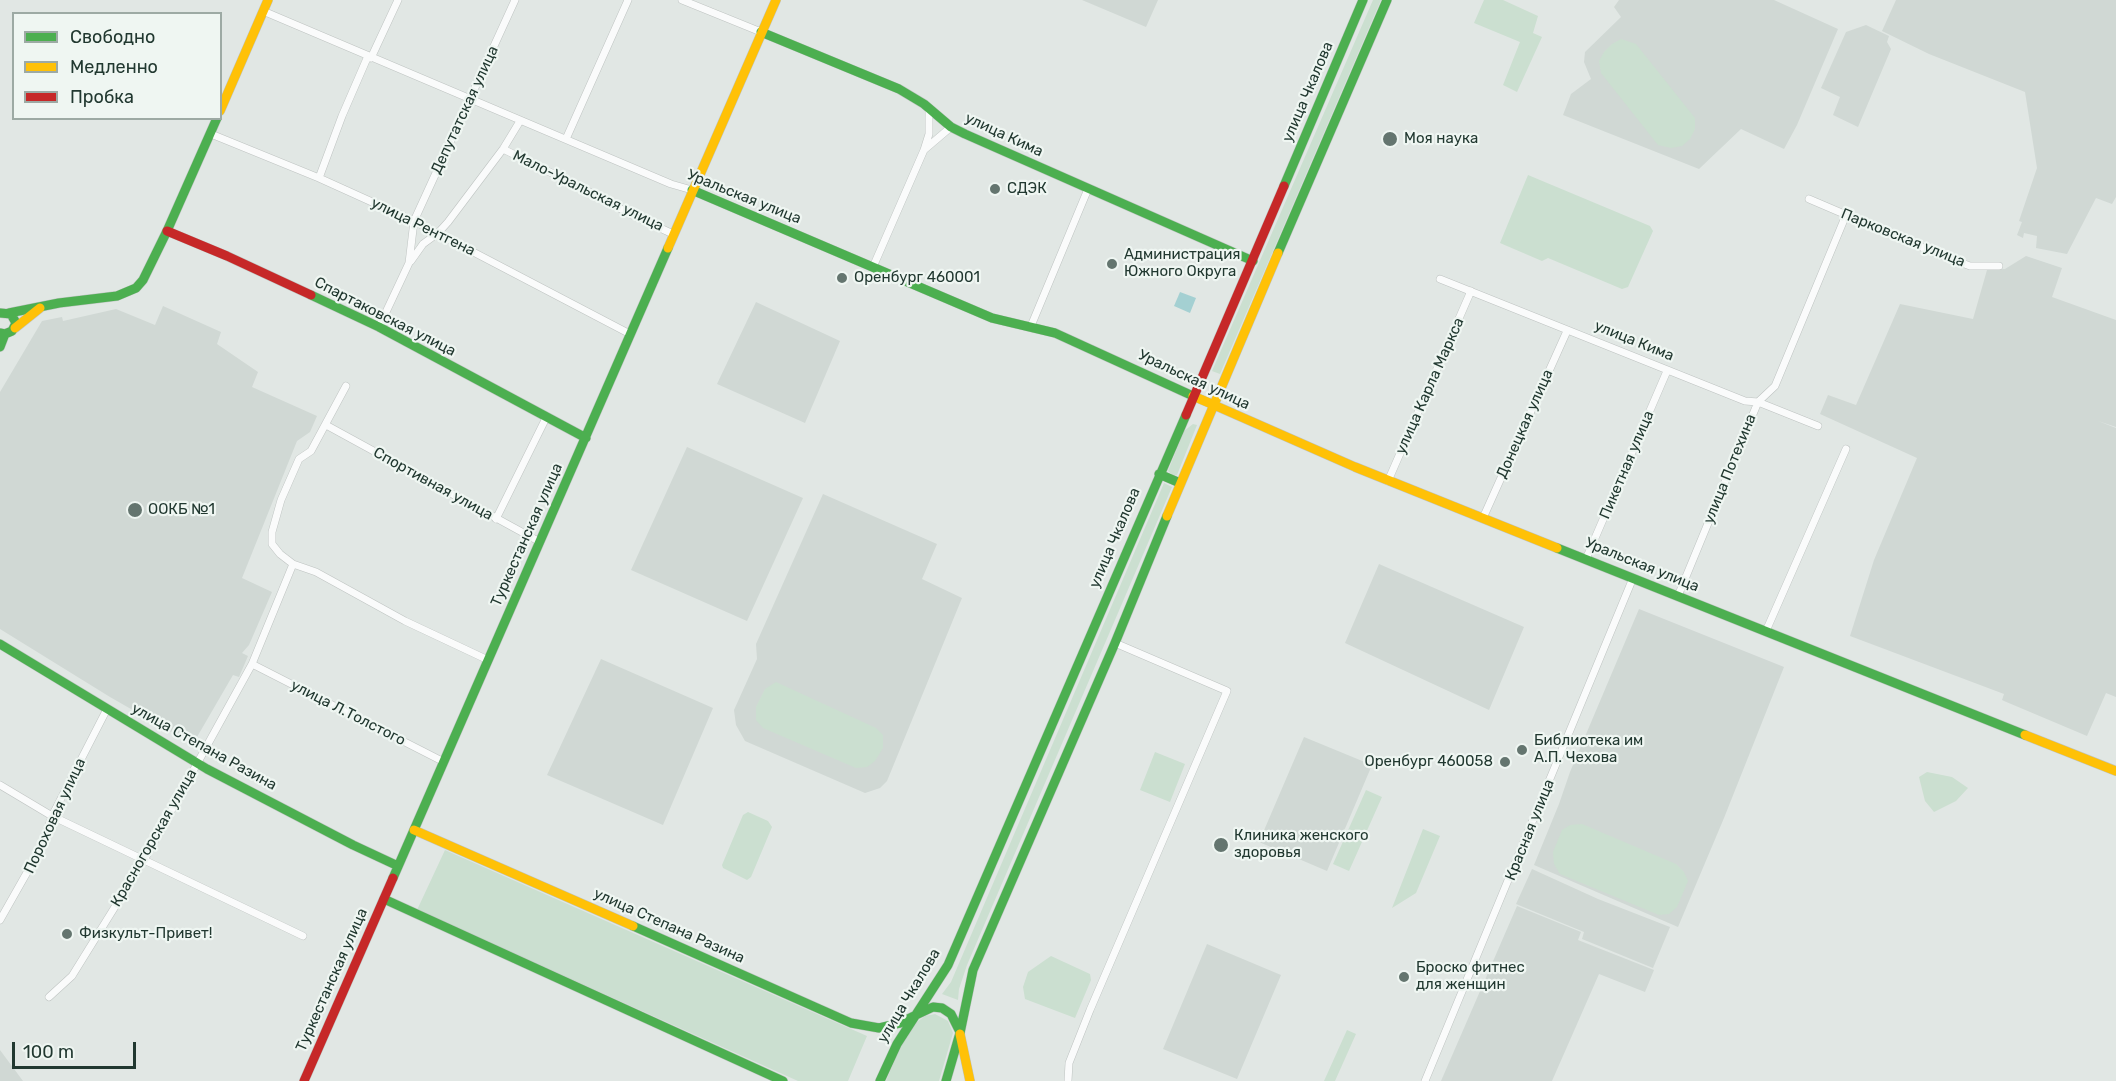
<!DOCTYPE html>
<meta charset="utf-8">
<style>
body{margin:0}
#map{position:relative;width:2116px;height:1081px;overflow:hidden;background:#e1e7e4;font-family:Rubik,sans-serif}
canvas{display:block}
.legend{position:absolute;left:12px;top:12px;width:210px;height:108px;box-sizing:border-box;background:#eff6f2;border:2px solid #9daaa4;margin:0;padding:8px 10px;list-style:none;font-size:18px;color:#213830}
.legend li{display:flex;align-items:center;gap:12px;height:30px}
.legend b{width:30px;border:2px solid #9daaa4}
.scale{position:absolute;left:12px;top:1042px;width:124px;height:27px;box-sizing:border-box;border:3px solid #213830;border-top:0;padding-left:8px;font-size:18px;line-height:21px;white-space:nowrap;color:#213830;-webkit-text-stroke:4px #eff6f2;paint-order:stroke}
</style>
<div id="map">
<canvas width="2116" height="1081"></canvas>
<ul class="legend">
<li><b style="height:8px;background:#4caf50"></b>Свободно</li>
<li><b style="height:8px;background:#ffc107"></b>Медленно</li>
<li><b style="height:8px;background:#c62828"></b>Пробка</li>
</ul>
<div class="scale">100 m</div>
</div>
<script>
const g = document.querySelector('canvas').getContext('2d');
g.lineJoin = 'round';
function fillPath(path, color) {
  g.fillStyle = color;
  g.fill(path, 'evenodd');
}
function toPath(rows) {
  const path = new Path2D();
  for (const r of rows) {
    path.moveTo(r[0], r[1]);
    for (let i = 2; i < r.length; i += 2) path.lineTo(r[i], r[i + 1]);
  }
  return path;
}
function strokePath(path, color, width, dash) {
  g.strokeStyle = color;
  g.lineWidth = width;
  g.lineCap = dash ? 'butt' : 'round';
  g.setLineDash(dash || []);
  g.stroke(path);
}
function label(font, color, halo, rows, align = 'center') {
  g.font = font + ' Rubik,sans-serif';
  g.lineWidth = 4.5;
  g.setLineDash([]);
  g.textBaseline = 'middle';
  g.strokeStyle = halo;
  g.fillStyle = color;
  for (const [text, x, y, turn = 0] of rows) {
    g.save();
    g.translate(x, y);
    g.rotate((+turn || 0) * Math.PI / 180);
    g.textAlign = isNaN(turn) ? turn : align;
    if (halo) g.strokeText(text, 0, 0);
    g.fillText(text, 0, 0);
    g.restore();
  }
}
fillPath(toPath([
 [1082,0,1158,0,1146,27],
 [1619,0,1774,0,1838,29,1797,125,1784,149,1741,129,1699,169,1563,115,1571,94,1591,79,1584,62,1585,52,1621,17,1614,7],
 [1896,0,2116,0,2116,197,2112,204,2096,198,2067,254,2036,248,2037,236,2024,233,2023,238,2017,235,2022,222,2019,221,2037,168,2025,92,1929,54,1882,31],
 [1866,25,1889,36,1887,42,1891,49,1858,127,1833,115,1840,97,1821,88,1846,32],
 [2026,256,2062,268,2052,297,2116,320,2116,427,2098,421,2116,428,2116,697,2106,693,2087,736,2004,701,2002,700,2004,694,1850,636,1874,560,1917,458,1820,414,1828,395,1856,405,1900,304,1973,319,1987,270,2005,269],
 [756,302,840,341,805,423,717,384],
 [163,306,221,332,217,344,258,372,252,387,317,416,310,432,297,441,242,578,272,592,249,645,242,653,248,656,239,677,233,675,197,737,185,740,110,697,0,629,0,392,42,321,62,317,63,321,116,309,155,325],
 [687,447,803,498,747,621,631,570],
 [823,494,937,544,922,579,962,598,887,781,880,788,865,793,745,741,736,725,734,710,757,659,756,644],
 [1379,564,1524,627,1489,710,1345,643],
 [1639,609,1784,667,1724,818,1678,927,1534,865,1559,804,1570,772],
 [601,659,713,708,663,825,547,775],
 [1304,737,1372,765,1327,871,1259,842],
 [1532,869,1598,899,1670,927,1653,968,1582,939,1584,932,1516,904],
 [1517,906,1581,932,1578,940,1654,970,1645,992,1599,974,1552,1081,1441,1081],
 [1207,944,1281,975,1237,1079,1163,1049],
 [0,1050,23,1081,0,1081]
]), '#d0d8d4');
fillPath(toPath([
 [1373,0,1381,0,1220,374,1212,371],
 [1484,0,1503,0,1538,16,1533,33,1542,37,1517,92,1503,85,1520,42,1474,23],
 [1621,39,1636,44,1695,118,1695,129,1690,139,1682,146,1671,148,1658,145,1601,73,1599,61,1604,52,1612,44],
 [1528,175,1650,226,1653,231,1628,287,1622,289,1548,258,1542,261,1500,243],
 [1193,424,1197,425,1177,475,1174,476,1168,471,1184,431],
 [1164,483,1172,487,967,965,959,989,958,1000,942,994,951,982],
 [776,682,876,728,883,735,883,748,875,761,867,767,856,768,763,728,756,720,756,707,765,689],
 [1155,752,1185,764,1170,802,1140,790],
 [1927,772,1952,777,1968,788,1956,801,1934,812,1925,801,1919,777],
 [1366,790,1382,797,1349,871,1333,864],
 [748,812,768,821,772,827,751,877,747,880,723,868,722,865,743,815],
 [1582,824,1676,864,1684,872,1688,881,1677,907,1669,914,1659,915,1560,874,1554,864,1553,852,1562,830,1570,825],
 [1423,829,1440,836,1416,893,1392,908],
 [445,850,867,1036,848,1081,798,1081,417,910],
 [1051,956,1090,974,1091,980,1075,1018,1025,999,1023,987,1028,972],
 [935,1014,948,1021,953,1033,939,1081,886,1081,900,1047,917,1022,925,1016],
 [1347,1030,1356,1034,1335,1081,1324,1081]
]), '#cbdfd0');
fillPath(toPath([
 [1180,292,1196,298,1190,313,1174,306]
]), '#a4d0d2');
const street = toPath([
 [682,0,761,32],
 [263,11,671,184,692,190],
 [371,58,398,0],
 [211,134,319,178,414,221,630,334],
 [566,139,628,0],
 [503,149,584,189,630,214,673,234],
 [924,150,951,127],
 [319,178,342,116,368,56],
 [1809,199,1940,255,1970,266,1999,266],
 [411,261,423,244,438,233,448,222,503,149,520,121],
 [873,267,924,150,929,134,929,108],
 [1440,279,1745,401,1758,402,1818,426],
 [1031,326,1088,189],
 [379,327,409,263,414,221,515,0],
 [326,425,540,542],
 [1388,481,1471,291],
 [1483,518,1567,331],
 [496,519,546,418],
 [1586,559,1667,371],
 [293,564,316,572,405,621,488,660],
 [1678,596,1758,402,1775,386,1846,215],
 [1766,631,1846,449],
 [252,664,444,762],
 [0,785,52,816,303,936],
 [0,920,42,846,52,816,107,709],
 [49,997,72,976,144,860,252,664,293,564,280,554,272,544,272,532,281,500,299,459,311,451,346,386],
 [1068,1081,1069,1063,1090,1010,1227,691,1115,643],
 [1425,1081,1633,578]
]);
const fast = toPath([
 [761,32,899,89,924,104,951,127,965,134,1253,261],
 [1284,186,1363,0],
 [692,190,992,318,1055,333,1193,396],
 [1278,253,1387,0],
 [311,295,379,327,586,438],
 [0,313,11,314,16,323,12,331,5,334,0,333],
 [9,313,59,303,117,296,136,288,143,280,167,231,217,118],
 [0,347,5,334],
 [1159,474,1180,483],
 [1557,548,2025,735],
 [0,644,207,769,353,845,398,866],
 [393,878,668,248],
 [384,899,783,1081],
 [633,926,851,1023,879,1028,900,1023,914,1016],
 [916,1015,933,1007,942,1008,951,1014,959,1030],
 [880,1081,897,1044,948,965,1186,415],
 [946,1081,960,1033,973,970,1115,643,1167,516]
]);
const slow = toPath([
 [220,111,268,0],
 [668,248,776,0],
 [15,328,40,308],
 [1193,396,1214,405],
 [1214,405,1355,467,1557,548],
 [1167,516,1278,253],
 [2025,735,2116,771],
 [414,830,633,926],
 [960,1034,970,1081]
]);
const jam = toPath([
 [167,231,227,256,311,295],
 [1186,415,1284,186],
 [304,1081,393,878]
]);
strokePath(street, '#bec3c1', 8);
strokePath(fast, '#bec4c1', 10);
strokePath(slow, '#bec4c1', 10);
strokePath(jam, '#bec4c1', 10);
strokePath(street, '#fafbfb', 7);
strokePath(fast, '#4caf50', 9);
strokePath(slow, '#ffc107', 9);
strokePath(jam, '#c62828', 9);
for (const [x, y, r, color] of [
 [1390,139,8,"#64756f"],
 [995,189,6,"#64756f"],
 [1112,264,6,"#64756f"],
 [842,278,6,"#64756f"],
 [135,510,8,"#64756f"],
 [1522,750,6,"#64756f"],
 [1505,762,6,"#64756f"],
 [1221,845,8,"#64756f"],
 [67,934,6,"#64756f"],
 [1404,977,6,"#64756f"]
]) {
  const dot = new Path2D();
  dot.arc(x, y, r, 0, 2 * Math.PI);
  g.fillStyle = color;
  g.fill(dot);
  strokePath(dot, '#eff6f2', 2);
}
label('15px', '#213830', '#eff6f2', [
 ["улица Чкалова",1308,92,-67],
 ["Депутатская улица",465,110,-65],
 ["улица Кима",1004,135,25],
 ["Мало-Уральская улица",588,191,26],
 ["Уральская улица",744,197,22],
 ["улица Рентгена",423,227,26],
 ["Парковская улица",1903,238,22],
 ["Спартаковская улица",385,317,27],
 ["улица Кима",1634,341,22],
 ["Уральская улица",1194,380,25],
 ["улица Карла Маркса",1430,386,-66],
 ["Донецкая улица",1525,424,-66],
 ["Пикетная улица",1627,465,-67],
 ["улица Потехина",1730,469,-68],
 ["Спортивная улица",433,484,29],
 ["Туркестанская улица",527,535,-66],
 ["улица Чкалова",1115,538,-67],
 ["Уральская улица",1642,565,22],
 ["улица Л.Толстого",348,713,27],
 ["улица Степана Разина",204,747,29],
 ["Пороховая улица",55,816,-65],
 ["Красная улица",1530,830,-68],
 ["Красногорская улица",154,838,-60],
 ["улица Степана Разина",669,926,24],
 ["Туркестанская улица",332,980,-66],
 ["улица Чкалова",909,996,-59]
]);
label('15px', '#213830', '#eff6f2', [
 ["Моя наука",1404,139],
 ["СДЭК",1007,189],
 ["Администрация",1124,255],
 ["Южного Округа",1124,272],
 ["Оренбург 460001",854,278],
 ["ООКБ №1",148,510],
 ["Библиотека им",1534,741],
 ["А.П. Чехова",1534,758],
 ["Оренбург 460058",1493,762,"right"],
 ["Клиника женского",1234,836],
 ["здоровья",1234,853],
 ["Физкульт-Привет!",79,934],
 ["Броско фитнес",1416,968],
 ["для женщин",1416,985]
], 'left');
</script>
